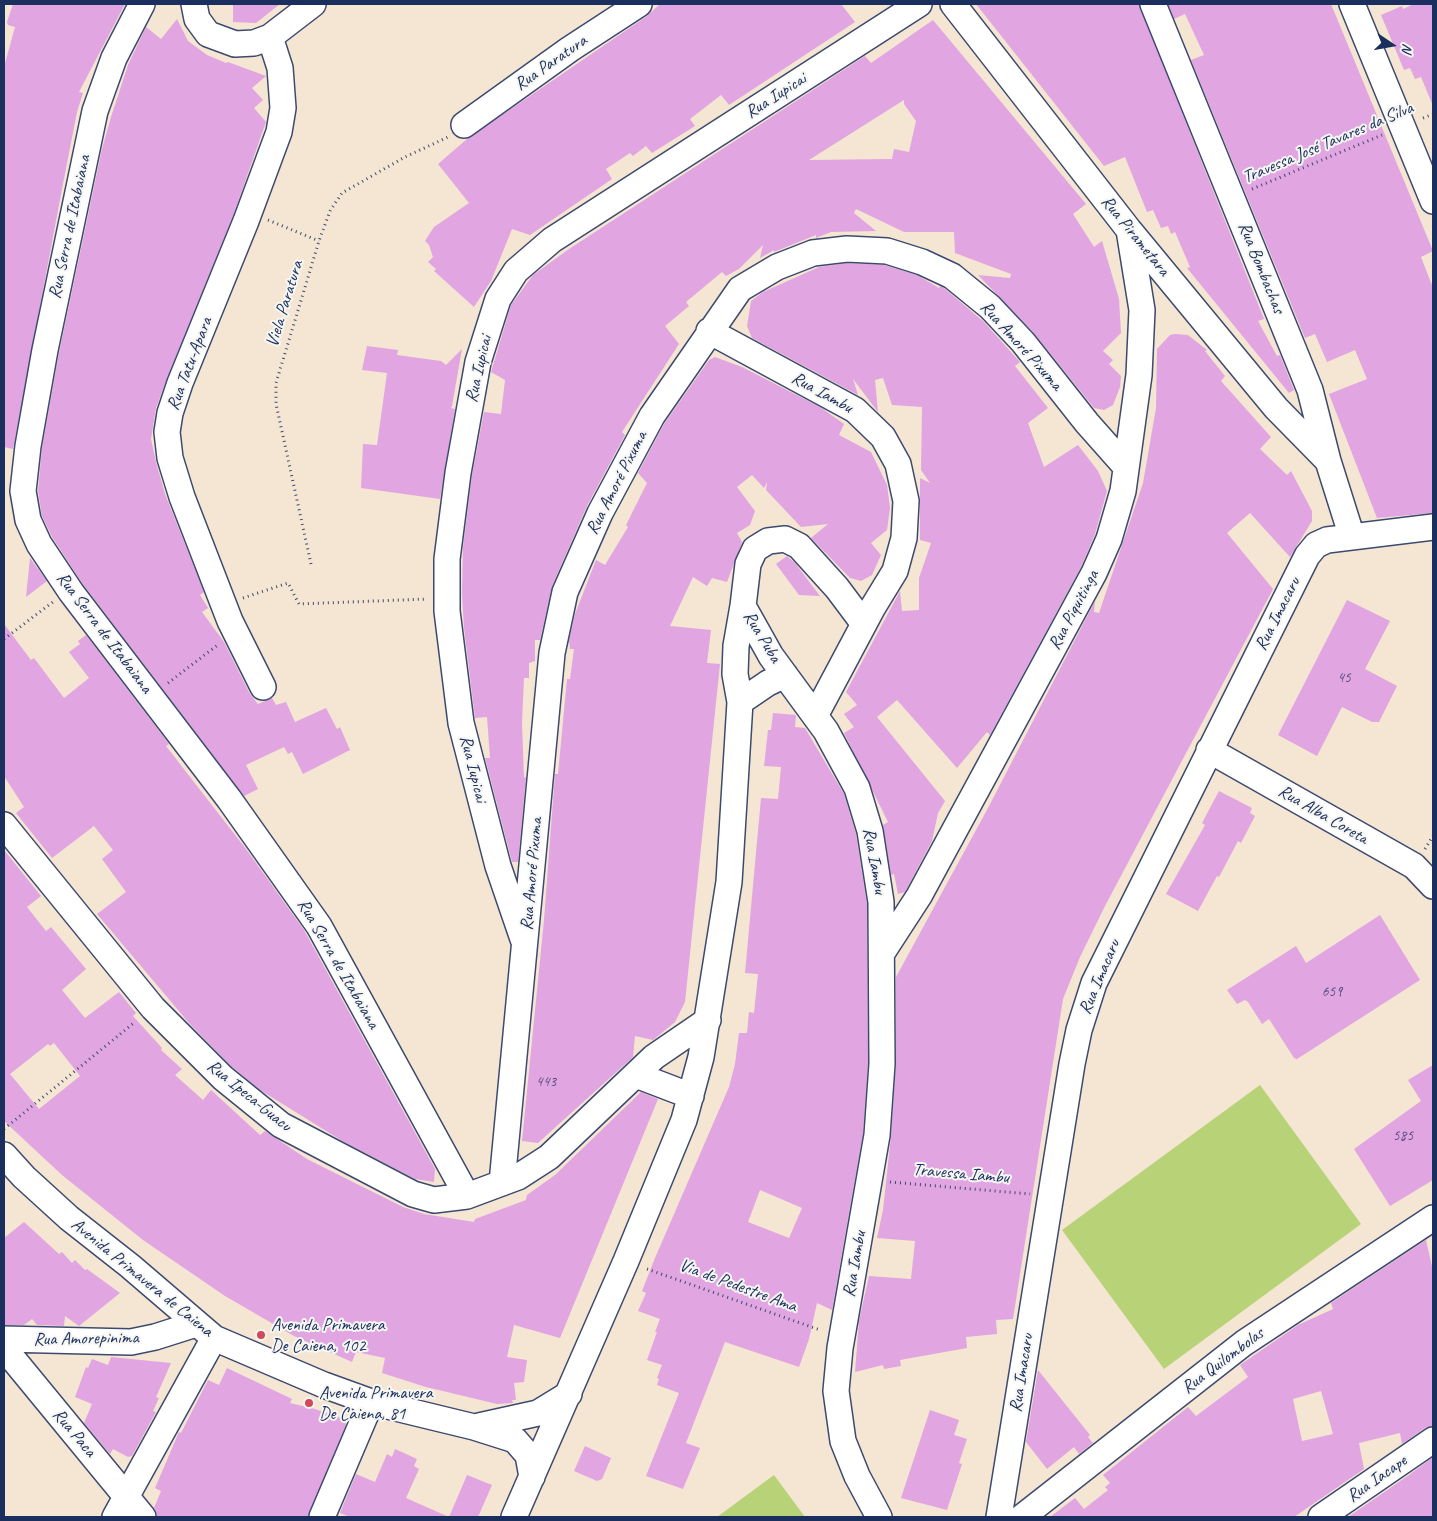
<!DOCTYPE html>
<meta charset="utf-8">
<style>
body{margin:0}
#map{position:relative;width:1437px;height:1521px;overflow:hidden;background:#f4e6d2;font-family:Caveat,sans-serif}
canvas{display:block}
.frame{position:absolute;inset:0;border:5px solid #1b2f5e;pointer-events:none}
.north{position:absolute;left:1367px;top:20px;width:50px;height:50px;-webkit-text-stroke:4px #f6f6f2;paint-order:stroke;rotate:102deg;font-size:14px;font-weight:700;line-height:20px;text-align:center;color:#1b2f5e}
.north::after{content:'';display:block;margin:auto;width:18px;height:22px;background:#1b2f5e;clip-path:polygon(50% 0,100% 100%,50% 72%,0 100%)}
</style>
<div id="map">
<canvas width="1437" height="1521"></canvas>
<div class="frame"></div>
<div class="north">N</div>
</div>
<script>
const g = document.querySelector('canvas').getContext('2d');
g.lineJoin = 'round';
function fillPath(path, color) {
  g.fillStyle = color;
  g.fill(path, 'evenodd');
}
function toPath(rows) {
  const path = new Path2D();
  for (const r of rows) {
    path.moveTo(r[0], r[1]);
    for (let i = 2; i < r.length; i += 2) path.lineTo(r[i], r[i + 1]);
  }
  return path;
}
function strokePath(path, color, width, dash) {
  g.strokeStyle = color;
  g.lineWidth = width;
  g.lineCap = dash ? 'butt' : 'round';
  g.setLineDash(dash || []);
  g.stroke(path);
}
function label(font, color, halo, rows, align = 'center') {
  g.font = font + ' Caveat,sans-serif';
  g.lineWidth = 4;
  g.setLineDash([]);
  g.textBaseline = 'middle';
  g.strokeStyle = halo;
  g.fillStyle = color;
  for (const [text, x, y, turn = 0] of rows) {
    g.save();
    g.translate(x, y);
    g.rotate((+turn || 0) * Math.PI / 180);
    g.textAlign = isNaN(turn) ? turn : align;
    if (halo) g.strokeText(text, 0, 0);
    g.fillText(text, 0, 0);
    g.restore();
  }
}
fillPath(toPath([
 [1260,1085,1361,1224,1164,1369,1062,1230],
 [774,1475,805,1517,717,1517]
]), '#b8d277');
fillPath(toPath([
 [13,4,125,4,79,92,83,93,77,112,62,189,13,449,4,447,4,67,15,27,8,25,7,22],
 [233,4,280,4,256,23,233,22],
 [660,4,841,4,855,22,729,105,721,95,690,119,695,126,652,153,646,146,633,156,630,153,606,169,612,179,530,235,512,229,491,281,474,307,434,271,436,269,428,262,433,257,429,245,425,241,434,227,469,203,438,164,467,139,647,16],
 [976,4,1139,4,1264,319,1258,321,1277,356,1280,355,1294,390,1289,393,1187,268,1190,267,1175,232,1171,234,1168,226,1161,228,1153,210,1147,212,1125,157,1104,166],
 [1168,4,1331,4,1433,251,1421,257,1433,288,1433,513,1377,518,1329,394,1367,379,1355,350,1327,362,1315,334,1305,338,1191,60,1204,55,1185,14,1174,19],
 [1414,4,1433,4,1433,106,1421,77,1415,79,1410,68,1404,70,1381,15,1402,6,1403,9],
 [177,19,188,41,207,55,226,63,228,62,266,76,252,88,263,100,254,108,266,122,233,216,167,378,156,408,151,439,156,462,165,494,204,592,200,595,208,608,202,612,224,642,250,694,258,704,272,698,276,705,286,702,295,722,326,708,337,729,340,727,350,750,303,774,292,752,288,754,284,747,246,765,258,789,244,796,82,583,52,537,42,516,38,491,42,448,59,353,102,149,111,117,128,65,146,27,161,39],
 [933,20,1086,204,1073,214,1094,247,1102,241,1119,299,1121,333,1103,351,1113,360,1109,364,1121,376,1120,387,1113,405,1104,410,1094,408,1033,332,978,275,1010,278,1011,274,955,253,954,232,904,232,856,209,854,213,876,231,831,232,816,238,816,235,774,252,774,250,760,258,763,245,739,269,726,276,722,272,686,302,689,306,665,326,679,344,622,432,625,435,587,506,552,586,540,640,535,640,535,661,529,663,529,678,524,678,522,723,524,778,526,777,518,862,512,862,485,758,490,758,487,717,475,718,464,628,462,593,463,547,472,475,484,412,501,414,505,380,491,372,511,305,533,275,569,249,865,56,871,63],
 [904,100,904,104,916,121,909,152,894,149,892,159,809,160],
 [847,263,884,265,917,275,939,288,940,286,944,288,984,322,1020,362,1015,366,1048,408,1028,423,1044,467,1078,445,1098,471,1107,491,1095,534,1081,567,990,735,987,732,957,768,897,700,877,717,945,801,938,813,932,841,905,892,898,894,894,874,891,875,883,825,888,822,844,733,854,727,844,714,857,705,846,692,900,591,902,611,919,610,919,578,931,543,920,540,920,478,930,483,921,470,922,407,892,405,883,378,875,380,878,412,853,379,858,395,752,338,747,326,751,301,763,292,819,267],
 [1175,334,1188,335,1207,350,1205,351,1225,376,1221,381,1271,437,1260,449,1287,475,1291,471,1312,511,1312,521,1290,557,1250,513,1227,533,1273,589,1105,906,1080,957,1063,999,1013,1319,996,1320,997,1334,966,1337,967,1348,900,1360,901,1366,884,1369,883,1365,855,1372,859,1321,869,1276,911,1279,915,1241,877,1238,883,1210,891,1136,896,1064,896,977,988,808,1095,601,1094,612,1099,613,1143,483,1156,408,1157,349,1170,335],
 [367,346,398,350,397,355,441,361,446,365,462,349,452,406,451,408,455,409,440,499,361,488,363,444,377,445,387,373,362,370],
 [715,357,742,367,820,407,844,424,839,435,871,452,887,485,890,508,887,530,871,543,881,555,872,575,861,581,850,578,811,538,828,524,801,527,766,490,767,482,764,488,752,475,737,487,755,511,750,525,737,533,742,542,727,582,712,578,707,586,693,577,670,626,711,630,707,663,720,664,685,1002,675,1022,653,1040,635,1036,633,1057,538,1143,522,1141,544,920,555,774,558,774,567,679,570,679,574,649,570,649,569,640,575,614,596,560,605,565,628,527,626,525,647,483,638,473,664,424,709,360],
 [787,556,795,563,820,596,799,595,776,564],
 [30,558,47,581,26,597],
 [1347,600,1390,621,1365,669,1397,686,1379,722,1372,722,1342,707,1317,756,1278,735],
 [4,624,31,660,34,658,64,698,89,678,69,652,80,644,78,641,86,635,169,744,166,746,246,849,304,930,435,1169,434,1182,415,1179,344,1142,260,1090,230,1065,189,1023,97,914,126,892,102,859,113,850,94,826,52,858,16,813,24,807,4,776],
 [773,713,796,715,795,727,805,728,844,794,856,834,867,904,868,1064,863,1133,832,1310,817,1303,809,1339,799,1367,725,1342,686,1443,700,1448,683,1489,646,1476,679,1393,657,1385,659,1379,657,1378,662,1365,647,1360,657,1332,655,1332,660,1319,638,1311,646,1293,642,1291,655,1258,729,1087,735,1064,739,1033,747,1033,749,1012,754,1013,758,974,745,973,761,798,778,799,781,767,764,766,768,730,771,730],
 [760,1190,802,1208,789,1238,748,1222],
 [1219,791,1252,808,1250,813,1255,816,1241,843,1238,841,1219,877,1217,876,1198,911,1166,894,1205,825,1202,823],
 [4,850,41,896,27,907,46,931,51,927,86,969,62,990,85,1018,119,992,136,1013,133,1016,162,1048,161,1050,182,1069,175,1075,203,1100,211,1090,260,1135,265,1131,307,1159,403,1207,424,1214,474,1222,475,1219,526,1200,527,1195,555,1175,641,1092,658,1099,560,1338,514,1325,507,1357,527,1360,524,1382,514,1383,516,1400,512,1400,513,1403,497,1404,426,1387,382,1373,385,1358,356,1352,352,1362,294,1336,225,1296,143,1240,62,1175,4,1121],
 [54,1043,80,1076,39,1109,10,1074,48,1044,50,1046],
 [1380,915,1420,980,1297,1059,1294,1058,1269,1019,1262,1024,1248,1002,1245,1000,1237,1004,1227,990,1296,946,1306,963],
 [1433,1065,1433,1180,1390,1206,1354,1149,1421,1101,1408,1080],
 [24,1222,59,1254,62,1252,72,1263,75,1260,85,1270,87,1269,120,1293,79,1326,65,1316,64,1326,37,1325,32,1319,24,1325,4,1325,4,1238],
 [1426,1240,1433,1271,1433,1426,1425,1428,1402,1444,1400,1433,1359,1443,1364,1469,1294,1517,1050,1517,1075,1498,1084,1509,1108,1490,1105,1487,1110,1483,1103,1475,1188,1407,1196,1416,1248,1377,1240,1365,1298,1325,1333,1309,1331,1303],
 [1321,1391,1333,1434,1302,1441,1293,1399],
 [111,1357,171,1363,156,1397,159,1398,153,1411,156,1412,132,1456,128,1457,113,1449,110,1454,84,1423,92,1404,75,1397,86,1367,88,1368,92,1359,108,1365],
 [227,1368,292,1399,290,1403,315,1409,344,1419,346,1425,308,1517,157,1517,154,1508,161,1491,155,1488,179,1432,181,1433,208,1380,219,1385],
 [1038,1370,1090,1435,1088,1437,1093,1443,1079,1454,1074,1447,1047,1469,1026,1442],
 [930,1410,959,1420,954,1435,967,1439,959,1463,962,1464,947,1510,901,1498],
 [585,1446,611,1458,602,1479,597,1481,574,1471],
 [395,1449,417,1459,414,1466,419,1469,406,1498,449,1517,467,1475,492,1485,478,1517,350,1517,340,1513,356,1474,375,1482,387,1454,392,1457],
 [1433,1457,1433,1517,1348,1517,1409,1475]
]), '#e1a5e2');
const minor = toPath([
 [142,4,114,58,95,111,45,350,28,446,23,491,28,520,39,544,71,592,229,799,319,926,467,1196],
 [194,4,197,19,208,34,235,44,254,43,270,37,313,4],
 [953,4,1129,230,1276,408,1328,461],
 [1153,4,1310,390,1328,461,1352,537],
 [1352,4,1433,201],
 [464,125,570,49,639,4],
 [709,331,855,410,883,437,898,464,906,501,904,538,895,571,873,607,815,716,826,731,857,788,870,831,881,902,882,1064,877,1135,840,1348,836,1391,843,1441,857,1476,879,1517],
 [263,687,230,621,182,497,170,458,167,432,170,413,180,383,246,221,279,132,283,108,280,68,270,37],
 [740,702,768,683,785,675],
 [815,716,771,656,743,606,748,564,755,549,768,541,785,539,799,546,837,588,864,624],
 [1209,750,1414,866,1433,886],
 [4,825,153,1008,223,1078,281,1125,413,1194,434,1200,467,1196,518,1177,549,1157,654,1057,708,1020],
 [523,939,498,866,461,723,447,611,447,559,458,473,478,362,498,299,516,271,552,240,919,4],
 [882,953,919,896,1094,573,1109,539,1123,491,1139,375,1142,310,1129,230],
 [636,1075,691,1096],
 [4,1155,24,1177,69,1218,130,1266,214,1338,324,1385,371,1402,474,1427,515,1440,528,1455,532,1477],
 [502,1183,552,653,565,592,600,513,652,416,740,289,777,267,813,253,847,249,887,251,922,262,952,276,990,307,1023,342,1087,423,1126,467],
 [4,1339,131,1342,155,1337,196,1324],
 [4,1348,143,1517],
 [479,1426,538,1413,569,1394],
 [115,1517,214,1338],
 [322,1517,371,1402],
 [514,1517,626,1261,684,1120,701,1057,729,882,740,702,735,674,736,646,743,606],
 [999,1517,1072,1064,1079,1030,1094,983,1307,556,1316,545,1327,540,1433,527],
 [1022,1517,1244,1343,1433,1218],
 [1321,1517,1433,1440]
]);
strokePath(minor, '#3c4a6f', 28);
strokePath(toPath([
 [1423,118,1433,114],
 [1252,189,1382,135],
 [268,220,319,241],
 [311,564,276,404,276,383,319,241,330,211,342,193,405,157,448,137],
 [243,598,288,583,299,604,427,599],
 [4,639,53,602],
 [168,683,219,644],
 [1425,849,1433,836],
 [4,1129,135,1022],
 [890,1182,1030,1194],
 [647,1269,820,1330]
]), '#3c4a6f', 3, [1, 4]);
strokePath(minor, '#fff', 25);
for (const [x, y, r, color] of [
 [261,1335,5,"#d1495b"],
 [309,1403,5,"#d1495b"]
]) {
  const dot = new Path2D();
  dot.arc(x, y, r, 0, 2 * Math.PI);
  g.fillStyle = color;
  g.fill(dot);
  strokePath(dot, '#f6f6f2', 2);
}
label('15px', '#4c4c7f', null, [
 ["45",1344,678],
 ["659",1332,992],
 ["443",546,1082],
 ["585",1403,1136]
]);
label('18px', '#1b2f5e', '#f6f6f2', [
 ["Rua Paratura",551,63,-35],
 ["Rua Iupicai",776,96,-33],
 ["Travessa José Tavares da Silva",1328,143,-23],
 ["Rua Serra de Itabaiana",70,227,-78],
 ["Rua Pirametara",1135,236,51],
 ["Rua Bombachas",1261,268,68],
 ["Viela Paratura",285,304,-73],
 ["Rua Amoré Pixuma",1021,346,48],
 ["Rua Tatu-Apara",190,364,-69],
 ["Rua Iupicai",479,369,-77],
 ["Rua Iambu",822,393,29],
 ["Rua Amoré Pixuma",617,483,-63],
 ["Rua Piquitinga",1074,610,-62],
 ["Rua Imacaru",1278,614,-63],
 ["Rua Serra de Itabaiana",104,633,53],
 ["Rua Puba",762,637,59],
 ["Rua Iupicai",473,769,76],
 ["Rua Alba Coreta",1323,815,30],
 ["Rua Iambu",874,861,80],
 ["Rua Amoré Pixuma",532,874,-85],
 ["Rua Serra de Itabaiana",338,964,60],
 ["Rua Imacaru",1100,977,-67],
 ["Rua Ipeca-Guacu",249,1096,39],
 ["Travessa Iambu",961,1174,5],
 ["Rua Iambu",855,1264,-80],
 ["Avenida Primavera de Caiena",142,1278,39],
 ["Via de Pedestre Ama",738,1286,20],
 ["Rua Amorepinima",86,1339,-1],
 ["Rua Quilombolas",1223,1361,-37],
 ["Rua Imacaru",1022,1373,-81],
 ["Rua Paca",74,1433,50],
 ["Rua Iacape",1377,1479,-35]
]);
label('18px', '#1b2f5e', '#f6f6f2', [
 ["Avenida Primavera",271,1325],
 ["De Caiena, 102",271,1346],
 ["Avenida Primavera",319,1393],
 ["De Caiena, 81",319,1414]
], 'left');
</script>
